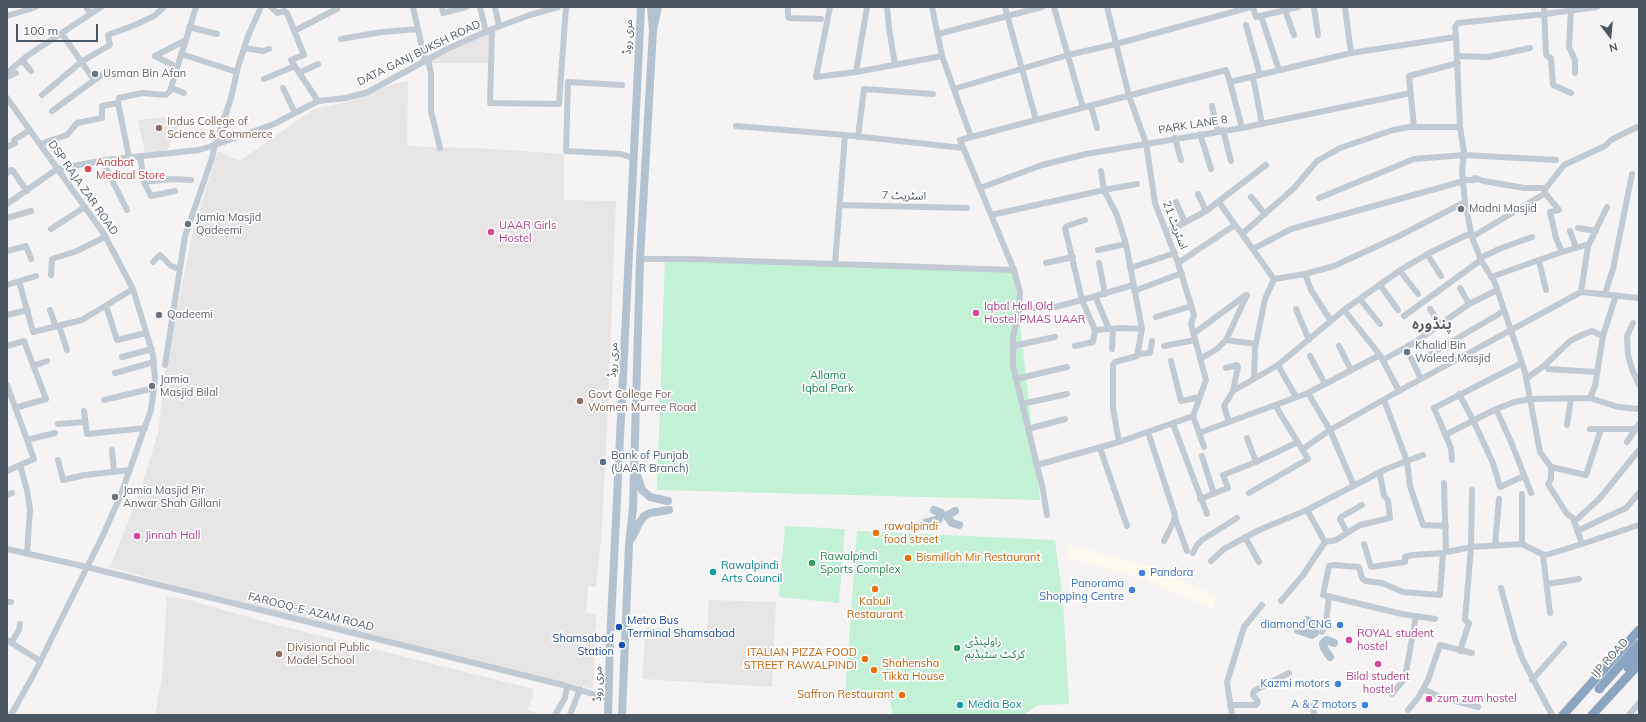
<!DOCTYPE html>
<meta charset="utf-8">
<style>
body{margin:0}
#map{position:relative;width:1646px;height:722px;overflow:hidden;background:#f5f3f3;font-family:Mulish,sans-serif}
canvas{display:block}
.frame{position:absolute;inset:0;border:8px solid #4a5661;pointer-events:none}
.north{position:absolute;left:1590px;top:16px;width:40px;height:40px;-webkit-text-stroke:3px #fff;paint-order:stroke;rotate:164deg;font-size:11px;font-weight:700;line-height:16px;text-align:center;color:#4a5661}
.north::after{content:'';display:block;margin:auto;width:14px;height:18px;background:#4a5661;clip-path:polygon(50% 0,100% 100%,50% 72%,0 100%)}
.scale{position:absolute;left:16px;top:24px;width:82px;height:18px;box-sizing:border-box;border:2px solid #4a5661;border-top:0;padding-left:5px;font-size:12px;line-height:14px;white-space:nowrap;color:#4a5661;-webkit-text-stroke:3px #fff;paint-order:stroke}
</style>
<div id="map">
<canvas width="1646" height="722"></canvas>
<div class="frame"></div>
<div class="north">N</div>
<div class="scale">100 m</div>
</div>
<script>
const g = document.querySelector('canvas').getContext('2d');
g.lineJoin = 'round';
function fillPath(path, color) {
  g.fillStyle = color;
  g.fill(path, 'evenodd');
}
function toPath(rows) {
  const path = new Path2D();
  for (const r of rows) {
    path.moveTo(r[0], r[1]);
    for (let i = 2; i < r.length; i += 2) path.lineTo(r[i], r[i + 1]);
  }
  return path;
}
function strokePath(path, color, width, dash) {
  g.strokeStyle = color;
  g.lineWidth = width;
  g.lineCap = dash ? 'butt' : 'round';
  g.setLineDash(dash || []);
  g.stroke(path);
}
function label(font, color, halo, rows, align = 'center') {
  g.font = font + ' Mulish,"Noto Sans Arabic",sans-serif';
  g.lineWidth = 3.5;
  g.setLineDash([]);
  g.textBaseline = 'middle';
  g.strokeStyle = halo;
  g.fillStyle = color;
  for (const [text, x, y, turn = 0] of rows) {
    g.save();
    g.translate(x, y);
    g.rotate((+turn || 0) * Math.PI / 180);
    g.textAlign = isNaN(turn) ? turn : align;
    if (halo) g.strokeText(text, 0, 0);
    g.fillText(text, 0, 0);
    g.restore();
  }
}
fillPath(toPath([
 [1068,544,1150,567,1218,597,1212,609,1141,578,1068,558]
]), '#fdf9ef');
fillPath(toPath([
 [489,33,488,63,431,63,432,61,450,51],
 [408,81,407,146,493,149,564,154,564,200,616,201,607,430,601,540,596,587,588,587,586,613,596,614,593,689,213,596,110,567,140,491,158,433,166,365,194,227,218,151,240,161,314,109,352,101,396,83],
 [165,117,182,120,167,150,145,153,138,120],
 [167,596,192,601,265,622,534,689,528,710,542,715,155,715,162,679],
 [709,600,776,602,772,687,642,679,646,627,707,631]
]), '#e6e4e5');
fillPath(toPath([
 [665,259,1014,270,1040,500,657,490],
 [785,526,845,529,839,603,779,597],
 [857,531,1055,540,1063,601,1069,704,1039,705,1023,715,893,715,889,696,845,694]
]), '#c3f1d5');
strokePath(toPath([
 [86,7,91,14],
 [271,7,277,13,284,11,287,13,304,55,291,60,292,62,318,101],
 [413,7,425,61],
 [442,7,443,13,466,7],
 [480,7,486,32],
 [495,7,499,26],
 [788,7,788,16,789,18,821,19],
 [830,7,816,77,856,72,942,56,971,137],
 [887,7,889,28,895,65],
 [932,7,942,56],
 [1005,7,1036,120],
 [1054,7,1083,108],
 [1107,7,1129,96,1146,143,1155,203,1178,263,1194,315,1191,324,1206,380,1193,416,1204,447],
 [1251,7,1253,8,1256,17,1298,7],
 [1314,7,1318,35],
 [1345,7,1351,53],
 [1544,7,1546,54,1547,56,1551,58,1553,85,1571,93],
 [1285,10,1294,35],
 [1571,10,1569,47,1575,60,1575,73],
 [7,16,36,7],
 [1261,16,1279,70],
 [1246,25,1260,75],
 [189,27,217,34],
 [492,29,490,103,559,104,566,7],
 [294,31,337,9],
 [62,34,94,80],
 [938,34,1042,7],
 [1456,37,1460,127,1464,152,1462,171,1465,202,1472,237,1481,260,1495,283,1525,372,1540,452,1551,467,1551,479,1548,484,1567,514,1573,518,1582,544],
 [341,39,382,32,418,29],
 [244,48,263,51,269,49],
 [181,54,237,72],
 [1458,56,1488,57,1530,48],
 [428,59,431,74,431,111,440,148],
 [22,60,31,71],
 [177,67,155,56,184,41],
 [856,72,867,7],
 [7,73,27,56,101,7],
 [299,73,318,64],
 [7,77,16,73],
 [1253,77,1262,124],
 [264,79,295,66],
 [1230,82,1242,128],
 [622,85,568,82,566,151,621,154,633,158],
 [171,88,184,93],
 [283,88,295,113],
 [954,89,1068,55,1116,44,1251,7],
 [42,95,81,62,110,45,108,35,135,25,154,16,164,7],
 [7,98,104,234,133,289,153,355,155,379,151,410,120,497,103,535,35,672,11,715],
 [118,103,129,157],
 [1091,106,1097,128],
 [1212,106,1218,131],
 [52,111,107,71],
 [736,126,845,135,963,148],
 [1414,127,1409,76,1458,63],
 [1223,130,1231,161],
 [1200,134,1211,169],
 [858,137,864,89,933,94],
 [1175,138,1181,160],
 [40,144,67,135,77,123,102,118,102,106,118,103,119,98,142,93,166,95,170,91,196,7],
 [7,147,15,143,14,140,30,130],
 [140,156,144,182,151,196,175,191],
 [102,160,127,210],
 [1101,171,1104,190,1137,184],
 [7,173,11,170,13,171,27,191],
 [1463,180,1475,180,1475,178,1484,181,1524,188,1546,188],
 [144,182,172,179,191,180],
 [980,188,1042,165,1086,154,1242,128,1411,93],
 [1545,193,1559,210,1550,212,1556,238,1562,252],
 [1198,194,1206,211],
 [1251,197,1265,214],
 [1319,198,1414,159,1464,155,1556,160],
 [1176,202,1185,223],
 [1219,202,1235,225],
 [7,204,57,169,105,160,199,150,215,145,274,124,318,101,346,98,368,92,447,49,492,29,530,15,558,7],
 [840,205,967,208],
 [991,215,1104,190,1117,215,1126,244,1142,329,1137,356,1115,362,1113,365,1113,408,1119,442],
 [7,218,31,211],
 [1578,228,1596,231],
 [51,229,85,207],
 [1570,231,1576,248],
 [1167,232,1206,211,1266,165],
 [1472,237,1544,194,1546,188,1564,165,1605,146,1611,140,1637,127,1639,128],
 [1253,249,1291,229,1464,181],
 [1098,250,1126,244],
 [7,251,26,246,31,259],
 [1427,254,1441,276],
 [1480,258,1499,249,1532,237],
 [640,259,687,259,1014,270],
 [1539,261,1546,290],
 [153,262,160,255,171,266,180,269],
 [1046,263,1073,257],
 [1099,263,1105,294],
 [1178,263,1235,225,1242,234],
 [835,264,845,135],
 [1130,268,1175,253],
 [1400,271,1418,294],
 [1305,274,1311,290,1331,321],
 [51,275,52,259,77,251,105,237],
 [1491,277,1559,253,1589,244],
 [1274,279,1242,234,1294,188,1317,161,1340,148,1393,130,1409,127,1460,127],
 [1274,279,1305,274,1334,266,1397,237,1465,202],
 [19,281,33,332,82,320,133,289],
 [7,285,36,276],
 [1133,285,1082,300,1095,330,1122,328,1142,329],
 [1380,285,1398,310],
 [1460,288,1469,304],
 [1134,291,1182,273],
 [1581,292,1588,246,1607,207],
 [1605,294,1613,269,1632,174],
 [1095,296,1109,329],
 [1360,299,1380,324],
 [106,306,117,340,146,333],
 [1019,309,1055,307,1082,300,1065,228,1067,226,1085,220],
 [1296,309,1309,340],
 [1430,309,1441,326],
 [50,310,56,327],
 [1344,310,1380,355,1399,391],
 [7,315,28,310],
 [1404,316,1481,260],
 [1156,317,1191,306],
 [1633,323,1627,336,1628,355,1632,369,1639,385],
 [59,326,67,350],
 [1193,334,1246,295,1247,295,1226,340,1217,349,1200,359],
 [1226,340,1256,344],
 [7,346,24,341,46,399,15,408],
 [1013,346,1055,337],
 [1075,346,1093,342,1095,330],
 [1164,346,1195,340],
 [1339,346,1351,370],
 [1112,349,1113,329],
 [1138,354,1150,353,1152,341],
 [1429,355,1504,311],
 [1310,356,1325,384],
 [122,357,152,349],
 [1411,358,1421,379],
 [1383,360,1417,341,1469,304,1497,290],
 [1171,361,1181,401,1200,397],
 [165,365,185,236,212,158,214,149,231,98,238,67,248,36,261,7],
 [1278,365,1296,397],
 [1545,365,1548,369,1597,372],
 [33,366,47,361],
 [1226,368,1237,365,1238,367,1233,391,1224,406,1229,422],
 [115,373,154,362],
 [1254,378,1255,348,1265,299,1274,279],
 [1527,378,1545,365,1570,341,1584,334,1592,331,1603,336],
 [1016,379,1067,367],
 [7,385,34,459,20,465,27,490,30,509,27,554],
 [1233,391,1278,365,1344,310,1402,269,1431,252,1471,233],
 [1308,393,1330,430,1354,486],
 [1459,394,1473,420,1493,463,1500,487,1524,476],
 [1590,398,1595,386,1603,336,1616,295],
 [104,400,154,388],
 [1384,400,1407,461,1410,486,1423,525,1446,526],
 [1022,404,1067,394],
 [1496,409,1512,444,1531,493],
 [84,411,87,434,145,428],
 [58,424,85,422],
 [1173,424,1207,514],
 [1567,425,1571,398],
 [1028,429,1065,419],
 [1590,429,1636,429],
 [1148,432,1175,515,1174,521,1164,541],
 [1199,433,1308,393,1380,355],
 [1445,435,1496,409,1514,402,1531,399,1590,398,1618,407,1639,409],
 [1247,438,1256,462],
 [27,440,55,433],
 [1627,442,1639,424],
 [1100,448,1127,526],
 [1303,449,1330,430,1399,391,1581,292,1639,298],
 [112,450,114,472],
 [1202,456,1214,494],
 [58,460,63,480,85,475,130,470],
 [1452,460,1451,448,1434,408,1522,363],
 [1037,465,1119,442,1193,416],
 [1551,467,1586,475,1601,429],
 [7,471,20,465],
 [1444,483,1446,552],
 [1249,493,1308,459,1275,405],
 [1522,494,1522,544],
 [7,495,12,493],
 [1200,499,1228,488,1223,475,1256,462,1298,442],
 [1307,510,1325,542],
 [1047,515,1043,490,1013,366,1013,337,1019,309,1020,292,1014,270,960,140,1226,70,1230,82,1351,53,1456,37,1455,27,1458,23,1545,14,1597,7],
 [1175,518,1187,551],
 [1574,522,1600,498,1639,450],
 [1577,531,1626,508,1639,493],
 [1347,533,1340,519,1341,517,1362,505],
 [1245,537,1259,562],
 [1325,542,1336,540,1360,525,1390,518,1388,500,1384,496,1380,474],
 [1364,544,1371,567,1405,562,1405,557,1413,555,1443,553,1471,547,1522,544,1542,554,1546,555,1582,544,1639,525],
 [1495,545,1499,499],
 [7,549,87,567,567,686,609,699],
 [1193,553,1197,545,1202,540,1237,518],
 [1543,555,1550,613],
 [1211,561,1224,549,1259,530,1307,510,1386,469,1423,455],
 [1547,584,1579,579],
 [1501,588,1515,639,1523,660,1552,715],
 [1281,601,1303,575,1325,542],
 [7,602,11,602],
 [1435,619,1402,614,1323,595,1329,566,1334,565,1359,567,1362,578,1365,581,1382,583,1403,592,1440,595,1443,553],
 [1322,632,1326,624,1329,596],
 [7,640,40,661],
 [11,643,19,630,20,624],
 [1460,651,1469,623,1465,620,1471,547,1472,490],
 [1532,680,1564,644],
 [1423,689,1443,698,1478,707],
 [1392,694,1405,678,1416,616],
 [1230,705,1256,705,1258,702,1253,695,1254,691,1289,673],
 [1313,706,1314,715],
 [1408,710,1418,698,1428,680,1440,645,1472,653],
 [555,715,565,698,567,686],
 [570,715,580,689],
 [1232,715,1227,682,1244,627,1262,605],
 [1629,715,1639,703]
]), '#c1cad2', 6);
strokePath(toPath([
 [654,26,658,7],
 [636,472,642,490,650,497,668,501],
 [955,511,948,515,948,518,952,523,959,525],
 [921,524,939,519,941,513,934,510],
 [632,538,638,525,644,516,650,513,669,510],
 [1298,630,1312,635,1315,633,1315,629,1307,620],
 [1330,657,1324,648,1323,643,1327,640,1334,643],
 [608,715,610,642,641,7],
 [622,715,629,544,633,509,640,259,653,30,651,7]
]), '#b3c2d1', 8);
strokePath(toPath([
 [1628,668,1639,656],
 [1599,689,1639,644],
 [1563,715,1639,630],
 [1592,715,1639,664]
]), '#8ba5c1', 9);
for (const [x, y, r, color] of [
 [95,74,4,"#6b7280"],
 [159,128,4,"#8d6e63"],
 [88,169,4,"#e0444e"],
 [1461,209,4,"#6b7280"],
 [188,224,4,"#6b7280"],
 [491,232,4,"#d1479c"],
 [976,313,4,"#d1479c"],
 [159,315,4,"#6b7280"],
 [1407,352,4,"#6b7280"],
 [152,386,4,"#6b7280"],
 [580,401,4,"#8d6e63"],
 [603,462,4,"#5c6f8a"],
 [115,497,4,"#6b7280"],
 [876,533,4,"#e8710a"],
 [137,536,4,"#d1479c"],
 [908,558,4,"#e8710a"],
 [812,563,4,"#2e9e5b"],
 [713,572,4,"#0f9aa8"],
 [1142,573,4,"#3f7fe0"],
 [875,589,4,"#e8710a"],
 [1132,590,4,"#3f7fe0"],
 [1340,625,4,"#3f7fe0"],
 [619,627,4,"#1a4fb4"],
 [1349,640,4,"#d1479c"],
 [622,645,4,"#1a4fb4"],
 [957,648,4,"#2e9e5b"],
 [279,654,4,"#8d6e63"],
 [865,659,4,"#e8710a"],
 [1378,664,4,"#d1479c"],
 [874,670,4,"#e8710a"],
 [1338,684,4,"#3f7fe0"],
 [902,695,4,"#e8710a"],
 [1429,699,4,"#d1479c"],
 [960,705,4,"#0f9aa8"],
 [1365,705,4,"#3f7fe0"]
]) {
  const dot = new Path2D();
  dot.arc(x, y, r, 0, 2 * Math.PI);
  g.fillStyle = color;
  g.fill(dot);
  strokePath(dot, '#fff', 1.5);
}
label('11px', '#4a5661', '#fff', [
 ["مری روڈ",628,37,-87],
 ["DATA GANJ BUKSH ROAD",419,53,-26],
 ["PARK LANE 8",1193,125,-9],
 ["DSP RAJA ZAR ROAD",83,188,55],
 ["اسٹریٹ 7",904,196,1],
 ["اسٹریٹ 21",1175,225,69],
 ["مری روڈ",613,360,-87],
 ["FAROOQ-E-AZAM ROAD",311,612,14],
 ["IJP ROAD",1610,658,-48],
 ["مری روڈ",598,684,-89]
]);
label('11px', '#5b616d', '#fff', [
 ["Usman Bin Afan",103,74],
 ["Madni Masjid",1469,209],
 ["Jamia Masjid",196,218],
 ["Qadeemi",196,231],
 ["Qadeemi",167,315],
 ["Khalid Bin",1415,346],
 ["Waleed Masjid",1415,359],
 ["Jamia",160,380],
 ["Masjid Bilal",160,393],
 ["Jamia Masjid Pir",123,491],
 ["Anwar Shah Gillani",123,504]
], 'left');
label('11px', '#785e54', '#fff', [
 ["Indus College of",167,122],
 ["Science & Commerce",167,135],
 ["Govt College For",588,395],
 ["Women Murree Road",588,408],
 ["Divisional Public",287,648],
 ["Model School",287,661]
], 'left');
label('11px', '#be3a42', '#fff', [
 ["Anabat",96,163],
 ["Medical Store",96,176]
], 'left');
label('11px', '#b23c85', '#fff', [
 ["UAAR Girls",499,226],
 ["Hostel",499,239],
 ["Iqbal Hall Old",984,307],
 ["Hostel PMAS UAAR",984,320],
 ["Jinnah Hall",145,536],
 ["ROYAL student",1357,634],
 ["hostel",1357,647],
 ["Bilal student",1378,677,"center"],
 ["hostel",1378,690,"center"],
 ["zum zum hostel",1437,699]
], 'left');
label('11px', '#17864f', '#fff', [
 ["Allama",828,376],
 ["Iqbal Park",828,389]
]);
label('11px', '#4e5e75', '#fff', [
 ["Bank of Punjab",611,456],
 ["(UAAR Branch)",611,469]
], 'left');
label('11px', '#c56008', '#fff', [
 ["rawalpindi",884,527],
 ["food street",884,540],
 ["Bismillah Mir Restaurant",916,558],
 ["Kabuli",875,602,"center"],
 ["Restaurant",875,615,"center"],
 ["ITALIAN PIZZA FOOD",857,653,"right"],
 ["STREET RAWALPINDI",857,666,"right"],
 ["Shahensha",882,664],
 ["Tikka House",882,677],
 ["Saffron Restaurant",894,695,"right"]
], 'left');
label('11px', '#27864d', '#fff', [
 ["Rawalpindi",820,557],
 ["Sports Complex",820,570],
 ["راولپنڈی",965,642],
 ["کرکٹ سٹیڈیم",965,655]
], 'left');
label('11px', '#0d838f', '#fff', [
 ["Rawalpindi",721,566],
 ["Arts Council",721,579],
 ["Media Box",968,705]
], 'left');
label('11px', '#366cbe', '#fff', [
 ["Pandora",1150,573,"left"],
 ["Panorama",1124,584],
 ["Shopping Centre",1124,597],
 ["diamond CNG",1332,625],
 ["Kazmi motors",1330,684],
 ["A & Z motors",1357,705]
], 'right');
label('11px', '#164399', '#fff', [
 ["Metro Bus",627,621],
 ["Terminal Shamsabad",627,634],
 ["Shamsabad",614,639,"right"],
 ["Station",614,652,"right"]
], 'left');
label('bold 15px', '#5f6368', '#fff', [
 ["پنڈورہ",1432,324]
]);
</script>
